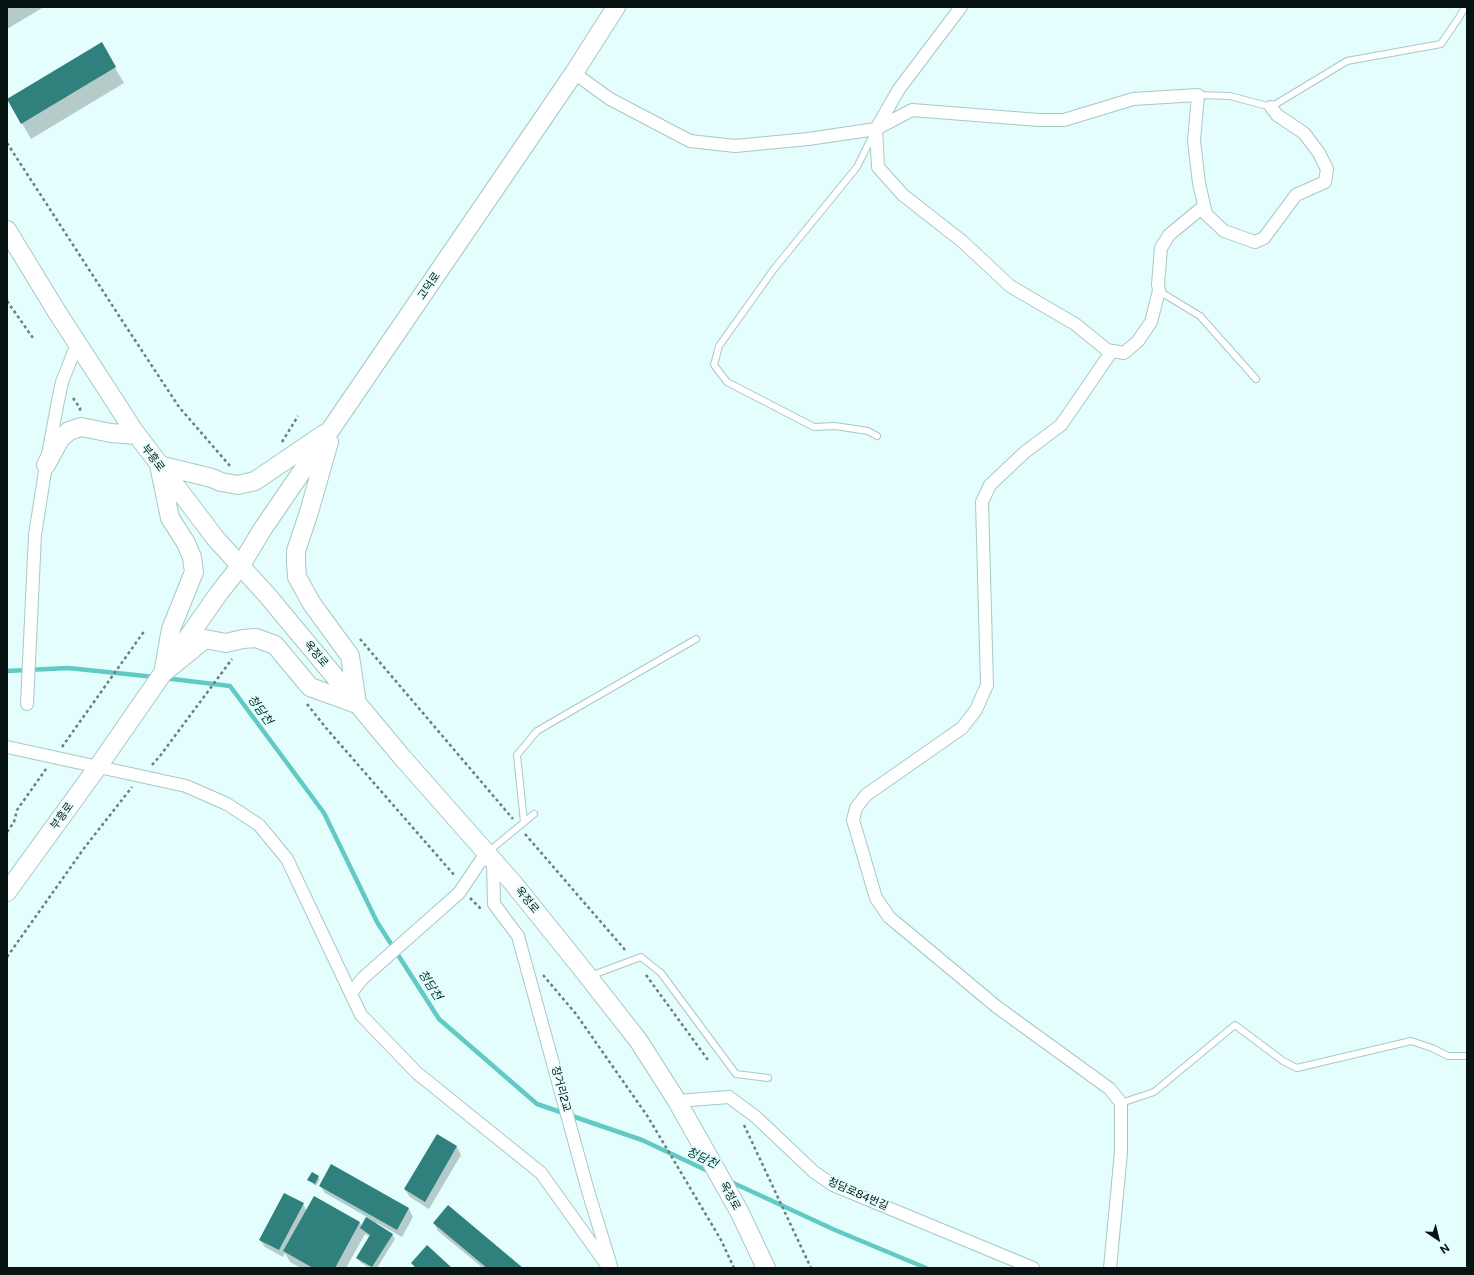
<!DOCTYPE html>
<meta charset="utf-8">
<style>
body{margin:0}
#map{position:relative;width:1474px;height:1275px;overflow:hidden;background:#e3fefc;font-family:"Public Sans",sans-serif}
canvas{display:block}
.frame{position:absolute;inset:0;border:8px solid #081413;pointer-events:none}
.north{position:absolute;left:1418px;top:1219px;width:40px;height:40px;-webkit-text-stroke:3px #e3fefc;paint-order:stroke;rotate:145deg;font-size:11px;font-weight:700;line-height:16px;text-align:center;color:#081413}
.north::after{content:'';display:block;margin:auto;width:14px;height:18px;background:#081413;clip-path:polygon(50% 0,100% 100%,50% 72%,0 100%)}
</style>
<div id="map">
<canvas width="1474" height="1275"></canvas>
<div class="frame"></div>
<div class="north">N</div>
</div>
<script>
const g = document.querySelector('canvas').getContext('2d');
g.lineJoin = 'round';
function fillPath(path, color) {
  g.fillStyle = color;
  g.fill(path, 'evenodd');
}
function toPath(rows) {
  const path = new Path2D();
  for (const r of rows) {
    path.moveTo(r[0], r[1]);
    for (let i = 2; i < r.length; i += 2) path.lineTo(r[i], r[i + 1]);
  }
  return path;
}
function strokePath(path, color, width, dash) {
  g.strokeStyle = color;
  g.lineWidth = width;
  g.lineCap = dash ? 'butt' : 'round';
  g.setLineDash(dash || []);
  g.stroke(path);
}
function label(font, color, halo, rows, align = 'center') {
  g.font = font + ' "Public Sans","Noto Sans KR",sans-serif';
  g.lineWidth = 3.5;
  g.setLineDash([]);
  g.textBaseline = 'middle';
  g.strokeStyle = halo;
  g.fillStyle = color;
  for (const [text, x, y, turn = 0] of rows) {
    g.save();
    g.translate(x, y);
    g.rotate((+turn || 0) * Math.PI / 180);
    g.textAlign = isNaN(turn) ? turn : align;
    if (halo) g.strokeText(text, 0, 0);
    g.fillText(text, 0, 0);
    g.restore();
  }
}
fillPath(toPath([
 [7,7,44,7,7,29],
 [101,44,124,83,31,139,8,99],
 [437,1136,457,1147,461,1155,429,1209,410,1197,405,1190],
 [331,1166,409,1209,413,1217,402,1237,377,1223,376,1224,392,1234,395,1239,377,1268,369,1268,360,1262,357,1258,370,1237,365,1234,346,1268,301,1268,290,1262,285,1253,283,1257,265,1247,260,1240,303,1204,307,1211,315,1198,360,1223,362,1227,367,1217,325,1193,320,1186],
 [313,1173,320,1179,316,1186,309,1180],
 [434,1223,521,1268,483,1268,438,1231]
]), '#0003');
strokePath(toPath([
 [7,671,68,668,155,677],
 [164,678,230,686,324,813,377,922,439,1019,537,1104,642,1140,710,1172],
 [729,1181,835,1230,926,1268]
]), '#62c9c5', 4.5);
fillPath(toPath([
 [102,42,116,67,21,124,7,99],
 [437,1134,457,1146,425,1202,404,1189],
 [331,1164,409,1208,397,1230,319,1186],
 [312,1172,319,1176,315,1184,307,1180],
 [284,1193,304,1203,279,1250,259,1240],
 [314,1196,360,1222,335,1268,313,1268,283,1251],
 [448,1205,523,1268,487,1268,433,1223],
 [366,1217,393,1234,372,1267,356,1258,370,1235,360,1228],
 [427,1245,452,1268,416,1268,411,1263]
]), '#30807e');
const lane = toPath([
 [1198,95,1230,96,1271,107,1347,61,1441,44,1460,16,1465,7],
 [874,133,857,167,774,269,719,346,714,365,727,382,814,427,835,426,868,431,877,436],
 [1159,291,1200,316,1256,379],
 [524,822,517,755,537,731,696,639],
 [488,852,534,814],
 [590,976,641,957,661,973,736,1074,768,1078],
 [1121,1103,1154,1092,1235,1025,1283,1061,1297,1068,1411,1041,1432,1048,1448,1056,1467,1056]
]);
const street = toPath([
 [961,7,899,89,876,129,878,167,903,195,963,242,1010,286,1075,324,1107,350,1124,353,1138,341,1151,322,1159,291,1158,284,1161,248,1169,235,1204,206],
 [574,73,610,99,690,141,735,146,808,139,876,129,912,110,1039,120,1064,120,1133,99,1198,95,1194,141,1199,183,1206,214,1224,231,1255,242,1264,238,1296,195,1325,182,1327,169,1319,153,1304,133,1277,115,1271,107],
 [27,704,35,535,46,465,58,401,62,382,77,344],
 [7,747,186,786,227,804,259,825,287,859,361,1015,417,1073,541,1173,609,1268],
 [493,862,494,904,518,936,588,1191,611,1266],
 [351,993,363,978,459,893,486,853],
 [677,1101,729,1097,756,1117,814,1172,833,1185,1033,1268],
 [1110,1268,1121,1152,1121,1103,1110,1089,997,1007,889,917,876,898,853,820,856,808,866,795,962,728,976,710,987,685,982,502,990,485,1025,452,1061,425,1112,351]
]);
const secondary = toPath([
 [7,230,57,312,134,431,216,539,267,595,401,756,513,883,579,965,638,1040,677,1101,739,1211,766,1268],
 [46,465,60,439,69,431,81,427,111,433,136,435],
 [164,668,171,629,194,572,192,557,186,543,170,518,159,465,212,478,221,482,238,485,255,481,324,434],
 [163,673,219,593,241,565,262,530,574,73,616,7],
 [7,892,97,768,163,673,205,639,226,643,243,639,256,638,275,645,310,687,357,704,350,656,312,604,297,577,296,562,296,551,309,512,329,442]
]);
strokePath(lane, '#a8c8c6', 8);
strokePath(street, '#a8c8c6', 14);
strokePath(secondary, '#a8c8c6', 20);
strokePath(toPath([
 [7,143,123,322,179,407,230,466],
 [7,301,33,338],
 [73,398,80,408,80,411],
 [282,442,298,416],
 [360,639,513,819],
 [307,704,326,728,455,876],
 [62,747,145,630],
 [152,765,160,756,232,659],
 [7,832,14,822,17,810,46,769],
 [525,834,626,951],
 [470,898,481,909],
 [7,957,85,847,132,787],
 [543,975,576,1014,648,1117,721,1240,734,1268],
 [646,975,708,1060],
 [744,1125,811,1268]
]), '#6b7e7c', 2.5, [3, 3]);
strokePath(lane, '#fff', 6);
strokePath(street, '#fff', 12);
strokePath(secondary, '#fff', 18);
label('11px', '#081413', '#e3fefc', [
 ["고덕로",429,286,-56],
 ["부흥로",153,458,53],
 ["옥정로",316,654,50],
 ["부흥로",62,816,-54],
 ["옥정로",527,900,51],
 ["장거리2교",561,1089,75],
 ["청담로84번길",858,1194,24],
 ["옥정로",730,1196,61]
]);
label('italic 12px', '#003332', '#e3fefc', [
 ["청담천",260,710,54],
 ["청담천",430,985,57],
 ["청담천",702,1158,25]
]);
</script>
